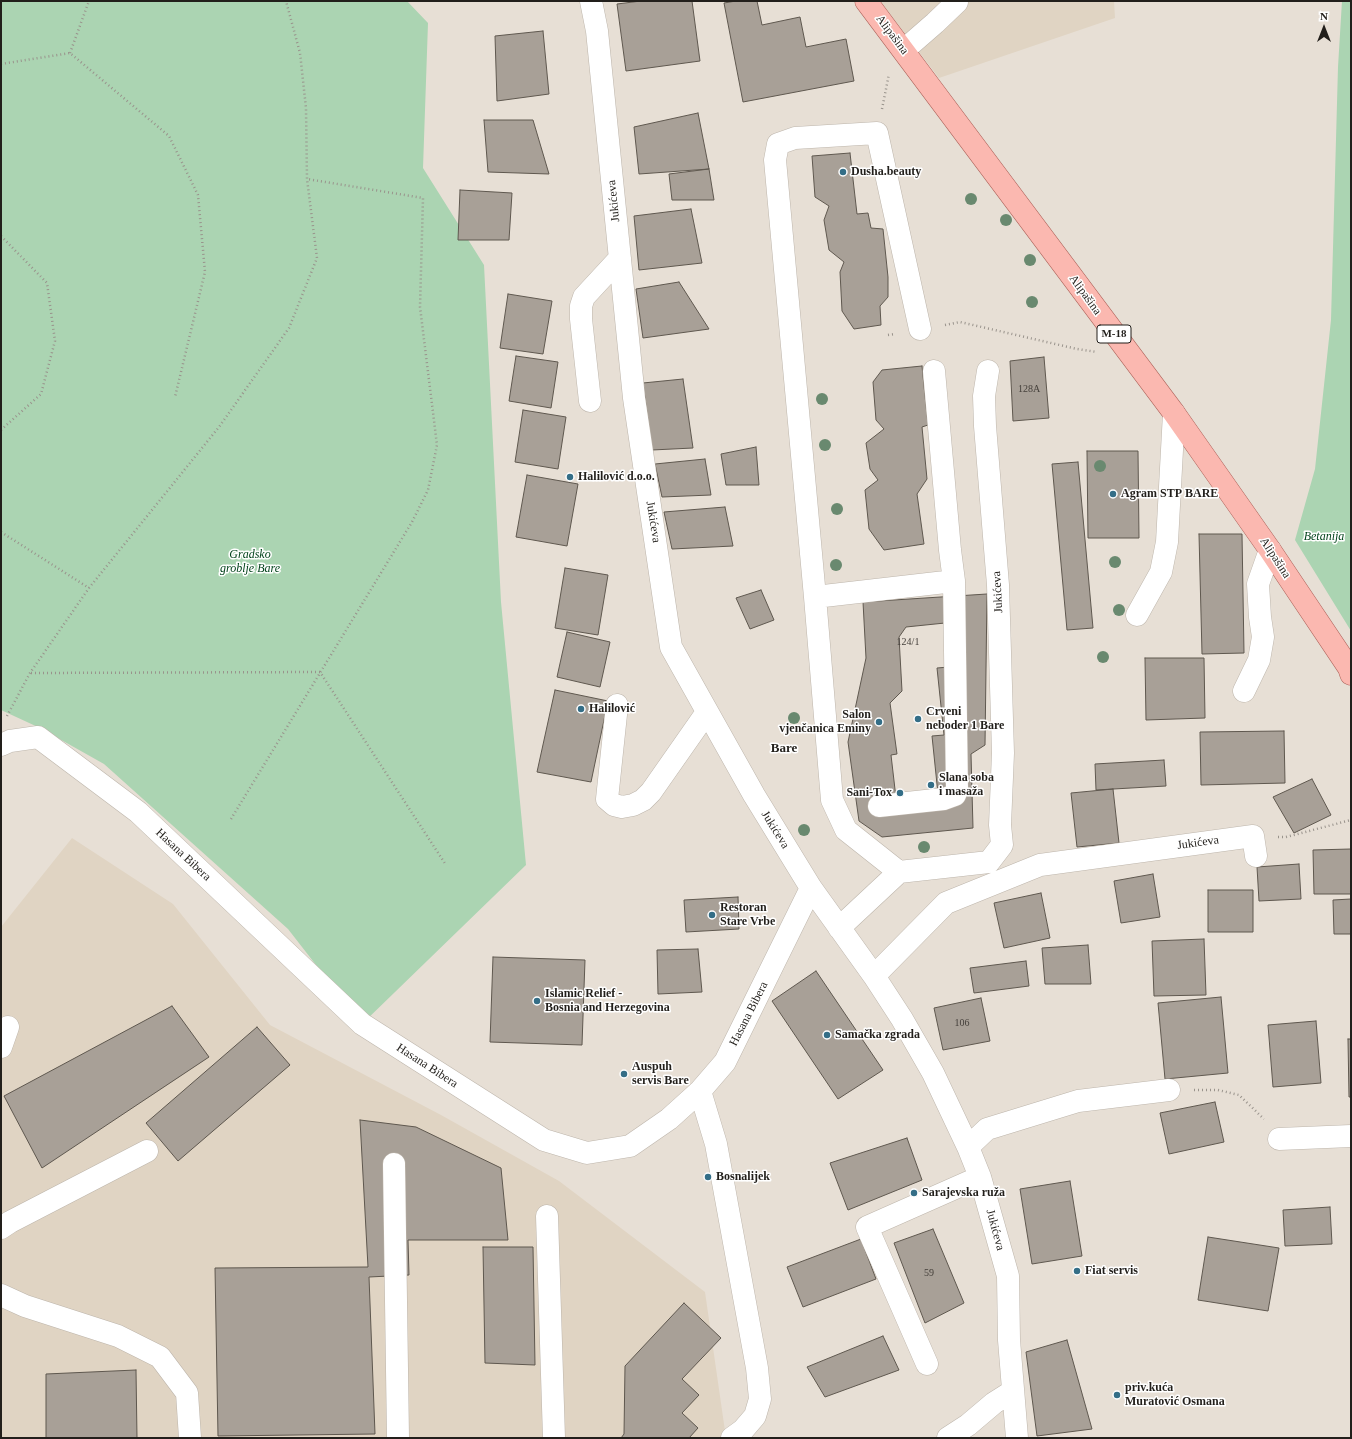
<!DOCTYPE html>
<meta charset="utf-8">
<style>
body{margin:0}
#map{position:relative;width:1352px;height:1439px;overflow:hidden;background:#e7dfd5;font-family:"Times New Roman",serif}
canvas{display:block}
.frame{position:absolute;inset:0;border:2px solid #221f1b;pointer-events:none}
.north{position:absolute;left:1304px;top:8px;width:40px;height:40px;-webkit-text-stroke:3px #fff;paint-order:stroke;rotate:0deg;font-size:11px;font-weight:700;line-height:16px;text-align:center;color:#221f1b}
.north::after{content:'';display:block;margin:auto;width:14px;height:18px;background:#221f1b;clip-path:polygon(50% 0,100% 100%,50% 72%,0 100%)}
</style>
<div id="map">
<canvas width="1352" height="1439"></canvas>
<div class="frame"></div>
<div class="north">N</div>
</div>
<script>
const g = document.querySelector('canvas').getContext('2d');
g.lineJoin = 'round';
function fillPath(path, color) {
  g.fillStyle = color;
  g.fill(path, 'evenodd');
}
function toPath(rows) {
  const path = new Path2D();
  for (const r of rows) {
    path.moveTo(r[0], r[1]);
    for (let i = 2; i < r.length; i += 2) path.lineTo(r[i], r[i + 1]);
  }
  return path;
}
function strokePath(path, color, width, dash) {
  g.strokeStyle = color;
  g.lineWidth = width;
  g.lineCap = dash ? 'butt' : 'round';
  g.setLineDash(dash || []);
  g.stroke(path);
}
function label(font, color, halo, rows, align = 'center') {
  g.font = font + ' "Times New Roman",serif';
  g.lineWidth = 3;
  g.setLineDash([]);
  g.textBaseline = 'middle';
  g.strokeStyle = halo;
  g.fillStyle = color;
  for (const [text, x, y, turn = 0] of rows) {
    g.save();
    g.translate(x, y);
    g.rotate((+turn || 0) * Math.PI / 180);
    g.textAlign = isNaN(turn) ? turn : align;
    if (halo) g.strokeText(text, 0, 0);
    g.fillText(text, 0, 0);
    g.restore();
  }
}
fillPath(toPath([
 [880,1,1114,1,1115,18,939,78],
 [72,838,173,904,270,1025,441,1115,559,1181,705,1292,726,1438,1,1438,1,927]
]), '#e0d4c3');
fillPath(toPath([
 [1,1,407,1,428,23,423,168,484,265,501,602,526,865,362,1024,288,929,104,764,40,728,1,710],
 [1342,1,1351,1,1351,631,1295,540,1315,469,1331,320,1338,67]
]), '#abd4b2');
const building = toPath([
 [641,1,692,1,700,61,626,71,617,4,641,1],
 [736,1,757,1,762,25,800,17,806,47,846,39,854,81,743,102,724,3,736,1],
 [543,31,549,94,497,101,495,36,543,31],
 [698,113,709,169,639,174,634,127,698,113],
 [484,120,533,120,549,174,488,172,484,120],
 [850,153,857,214,868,213,871,228,883,229,888,277,888,297,880,306,881,325,854,329,842,311,840,272,844,262,829,250,824,220,829,206,815,197,812,156,850,153],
 [709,169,714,200,672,200,669,174,709,169],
 [460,190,512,193,509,240,458,240,460,190],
 [691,209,702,263,639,270,634,216,691,209],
 [679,282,709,329,643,338,636,289,679,282],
 [508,294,552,301,543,354,500,348,508,294],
 [516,356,558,362,551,408,509,401,516,356],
 [1044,357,1049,418,1013,421,1010,361,1044,357],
 [922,366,928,425,922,427,927,479,917,494,924,544,884,550,869,529,865,490,878,480,870,469,866,443,884,429,876,420,873,382,882,370,922,366],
 [683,379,693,448,652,450,643,383,683,379],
 [523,410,566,417,558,469,515,462,523,410],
 [756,447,759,485,726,485,721,454,756,447],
 [1087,451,1138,451,1139,538,1088,538,1087,451],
 [705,459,711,495,662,497,655,464,705,459],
 [1078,462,1093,628,1067,630,1052,464,1078,462],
 [527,475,578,484,567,546,516,537,527,475],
 [725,507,733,546,672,549,664,512,725,507],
 [1199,534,1242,534,1244,653,1202,654,1199,534],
 [565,568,608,575,598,635,555,628,565,568],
 [761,590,774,620,750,629,736,598,761,590],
 [987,594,985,745,971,754,973,828,882,837,859,821,848,742,866,658,863,602,987,594],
 [945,623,949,667,937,668,944,735,932,736,938,794,896,798,891,755,897,754,890,703,902,691,899,637,906,627,945,623],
 [567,632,610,642,600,687,557,677,567,632],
 [1145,658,1204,658,1205,718,1146,720,1145,658],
 [555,690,608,701,591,782,537,772,555,690],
 [1284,731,1285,783,1201,785,1200,732,1284,731],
 [1164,760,1166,786,1096,790,1095,764,1164,760],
 [1312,779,1331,815,1294,833,1273,797,1312,779],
 [1113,789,1119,843,1077,847,1071,793,1113,789],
 [1351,849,1351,894,1314,894,1313,850,1351,849],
 [1299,864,1301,899,1259,901,1257,867,1299,864],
 [1153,874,1160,917,1121,923,1114,881,1153,874],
 [1208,890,1253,890,1253,932,1208,932,1208,890],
 [1041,893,1050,938,1004,948,994,903,1041,893],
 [738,897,739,929,686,932,684,900,738,897],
 [1351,899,1351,934,1334,934,1333,900,1351,899],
 [1204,939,1206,995,1154,996,1152,941,1204,939],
 [1088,945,1091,984,1045,984,1042,948,1088,945],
 [698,949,702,992,658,994,657,950,698,949],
 [493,957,585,960,582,1045,490,1042,493,957],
 [1026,961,1029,986,974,993,970,968,1026,961],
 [816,971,883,1070,838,1099,772,1001,816,971],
 [1221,997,1228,1073,1165,1079,1158,1003,1221,997],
 [981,998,990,1041,943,1050,934,1008,981,998],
 [172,1006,209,1057,42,1168,4,1096,172,1006],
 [1316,1021,1321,1083,1273,1087,1268,1025,1316,1021],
 [257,1027,290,1065,178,1161,146,1123,257,1027],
 [1348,1039,1351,1039,1351,1097,1349,1097,1348,1039],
 [1215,1102,1224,1142,1169,1154,1160,1113,1215,1102],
 [360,1120,416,1127,501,1168,508,1240,408,1240,409,1275,369,1277,375,1434,218,1436,215,1268,368,1267,360,1120],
 [907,1138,922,1180,848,1210,830,1163,907,1138],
 [1070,1181,1082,1256,1032,1264,1020,1189,1070,1181],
 [1330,1207,1332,1244,1285,1246,1283,1210,1330,1207],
 [933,1229,964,1303,925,1323,894,1243,933,1229],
 [1208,1237,1279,1248,1268,1311,1198,1300,1208,1237],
 [861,1239,876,1279,803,1307,787,1267,861,1239],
 [483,1247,533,1247,535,1365,485,1363,483,1247],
 [684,1303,721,1338,682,1379,699,1395,682,1413,698,1428,689,1438,621,1438,624,1434,625,1366,684,1303],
 [883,1336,899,1370,825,1397,807,1367,883,1336],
 [1067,1340,1092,1429,1037,1436,1026,1352,1067,1340],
 [136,1370,137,1438,46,1438,46,1374,136,1370]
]);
fillPath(building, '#a8a097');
strokePath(building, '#5f584f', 1);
const minor = toPath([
 [591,1,597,31,634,398,671,647,754,795,811,888,874,976,902,1019,933,1073,968,1147,980,1177,1008,1276,1009,1340,1017,1438],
 [904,50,935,23,957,2],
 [590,401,581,319,581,306,584,297,620,258],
 [815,597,954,581,950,550,934,371],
 [1137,615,1161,572,1167,542,1174,413],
 [1244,691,1259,660,1263,637,1260,617,1258,584,1270,550],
 [617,705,607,799,614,805,622,807,633,805,643,800,651,792,707,712],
 [1,745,10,741,38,737,138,812,362,1024,544,1140,587,1153,630,1146,669,1119,700,1091,725,1062,811,888],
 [879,806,944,799,955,795,957,790,954,581],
 [899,872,846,830,832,800,815,597,775,160,778,144,795,138,877,133,920,329],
 [839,928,899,872,989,862,1002,845,1000,825,1003,753,998,585,985,426,984,396,988,371],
 [874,976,946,903,1040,865,1253,836,1256,856],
 [1,1047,8,1027],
 [700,1091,716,1144,757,1368,760,1399,755,1416,743,1430,732,1438],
 [1279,1139,1351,1136],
 [968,1147,987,1129,1078,1101,1169,1090],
 [394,1164,398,1438],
 [547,1216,554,1438],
 [1,1228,10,1222,147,1151],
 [1,1295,25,1306,118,1336,160,1357,187,1393,190,1438],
 [927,1364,867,1227,980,1177],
 [948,1438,968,1425,994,1403,1013,1391]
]);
const major = toPath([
 [866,1,1174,413,1270,550,1349,668,1351,674]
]);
strokePath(minor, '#bdb5ab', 23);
strokePath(major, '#ad635a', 23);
strokePath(toPath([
 [70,53,89,1],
 [1,64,70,53,169,136,198,195,205,272,175,397],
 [882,109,889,74],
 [1,236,47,283,55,341,41,394,1,430],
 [945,325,960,322,1077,349,1097,352],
 [888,335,895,334],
 [1,532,89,588],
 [31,673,320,672,446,865],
 [7,716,30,673,89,588,219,427,289,328,317,258,307,179,306,108,300,53,286,1],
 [231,819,412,522,428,490,437,445,420,307,423,198,307,179],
 [1278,837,1286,837,1351,820],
 [1194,1090,1218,1090,1239,1095,1264,1119]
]), '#99938c', 2.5, [1, 3]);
strokePath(minor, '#fff', 22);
strokePath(major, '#fbb8b0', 22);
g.fillStyle = '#69896f';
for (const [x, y] of [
 [971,199],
 [1006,220],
 [1030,260],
 [1032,302],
 [822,399],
 [825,445],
 [1100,466],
 [837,509],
 [1115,562],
 [836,565],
 [1119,610],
 [1103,657],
 [794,718],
 [804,830],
 [924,847]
]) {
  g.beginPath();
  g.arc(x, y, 6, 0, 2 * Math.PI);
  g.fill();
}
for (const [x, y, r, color] of [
 [843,172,4,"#346e87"],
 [570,477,4,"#346e87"],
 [1113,494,4,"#346e87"],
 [581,709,4,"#346e87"],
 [918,719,4,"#346e87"],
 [879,722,4,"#346e87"],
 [931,785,4,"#346e87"],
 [900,793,4,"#346e87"],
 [712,915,4,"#346e87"],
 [537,1001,4,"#346e87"],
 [827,1035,4,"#346e87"],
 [624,1074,4,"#346e87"],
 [708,1177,4,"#346e87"],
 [914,1193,4,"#346e87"],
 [1077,1271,4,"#346e87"],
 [1117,1395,4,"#346e87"]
]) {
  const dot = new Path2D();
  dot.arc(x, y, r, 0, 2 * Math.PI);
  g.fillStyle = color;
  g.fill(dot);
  strokePath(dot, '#fff', 1.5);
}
label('10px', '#443f3a', null, [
 ["128A",1029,389],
 ["124/1",908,642],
 ["106",962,1023],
 ["59",929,1273]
]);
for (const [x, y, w] of [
 [1114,334,34]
]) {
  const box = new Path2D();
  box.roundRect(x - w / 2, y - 9, w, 18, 3);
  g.fillStyle = '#fff';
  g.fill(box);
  strokePath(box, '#221f1b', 1);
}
label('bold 11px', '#221f1b', null, [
 ["M-18",1114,334]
]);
label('12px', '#221f1b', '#fff', [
 ["Alipašina",892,35,53],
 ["Jukićeva",614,201,-96],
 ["Alipašina",1085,295,54],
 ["Jukićeva",653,522,81],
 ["Alipašina",1275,558,57],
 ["Jukićeva",998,592,-93],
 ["Jukićeva",775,830,58],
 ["Jukićeva",1198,843,-8],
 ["Hasana Bibera",183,855,43],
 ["Hasana Bibera",749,1014,-63],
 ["Hasana Bibera",427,1066,33],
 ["Jukićeva",995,1230,75]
]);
label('bold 12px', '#221f1b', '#fff', [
 ["Dusha.beauty",851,172],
 ["Halilović d.o.o.",578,477],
 ["Agram STP BARE",1121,494],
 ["Halilović",589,709],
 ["Crveni",926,712],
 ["neboder 1 Bare",926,726],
 ["Salon",871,715,"right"],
 ["vjenčanica Eminy",871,729,"right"],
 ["Slana soba",939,778],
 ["i masaža",939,792],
 ["Sani-Tox",892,793,"right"],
 ["Restoran",720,908],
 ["Stare Vrbe",720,922],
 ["Islamic Relief -",545,994],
 ["Bosnia and Herzegovina",545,1008],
 ["Samačka zgrada",835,1035],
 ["Auspuh",632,1067],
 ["servis Bare",632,1081],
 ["Bosnalijek",716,1177],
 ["Sarajevska ruža",922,1193],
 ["Fiat servis",1085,1271],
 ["priv.kuća",1125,1388],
 ["Muratović Osmana",1125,1402]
], 'left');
label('italic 12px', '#02431b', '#fff', [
 ["Betanija",1324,537],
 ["Gradsko",250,555],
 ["groblje Bare",250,569]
]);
label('bold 13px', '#221f1b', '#fff', [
 ["Bare",784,749]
]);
</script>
